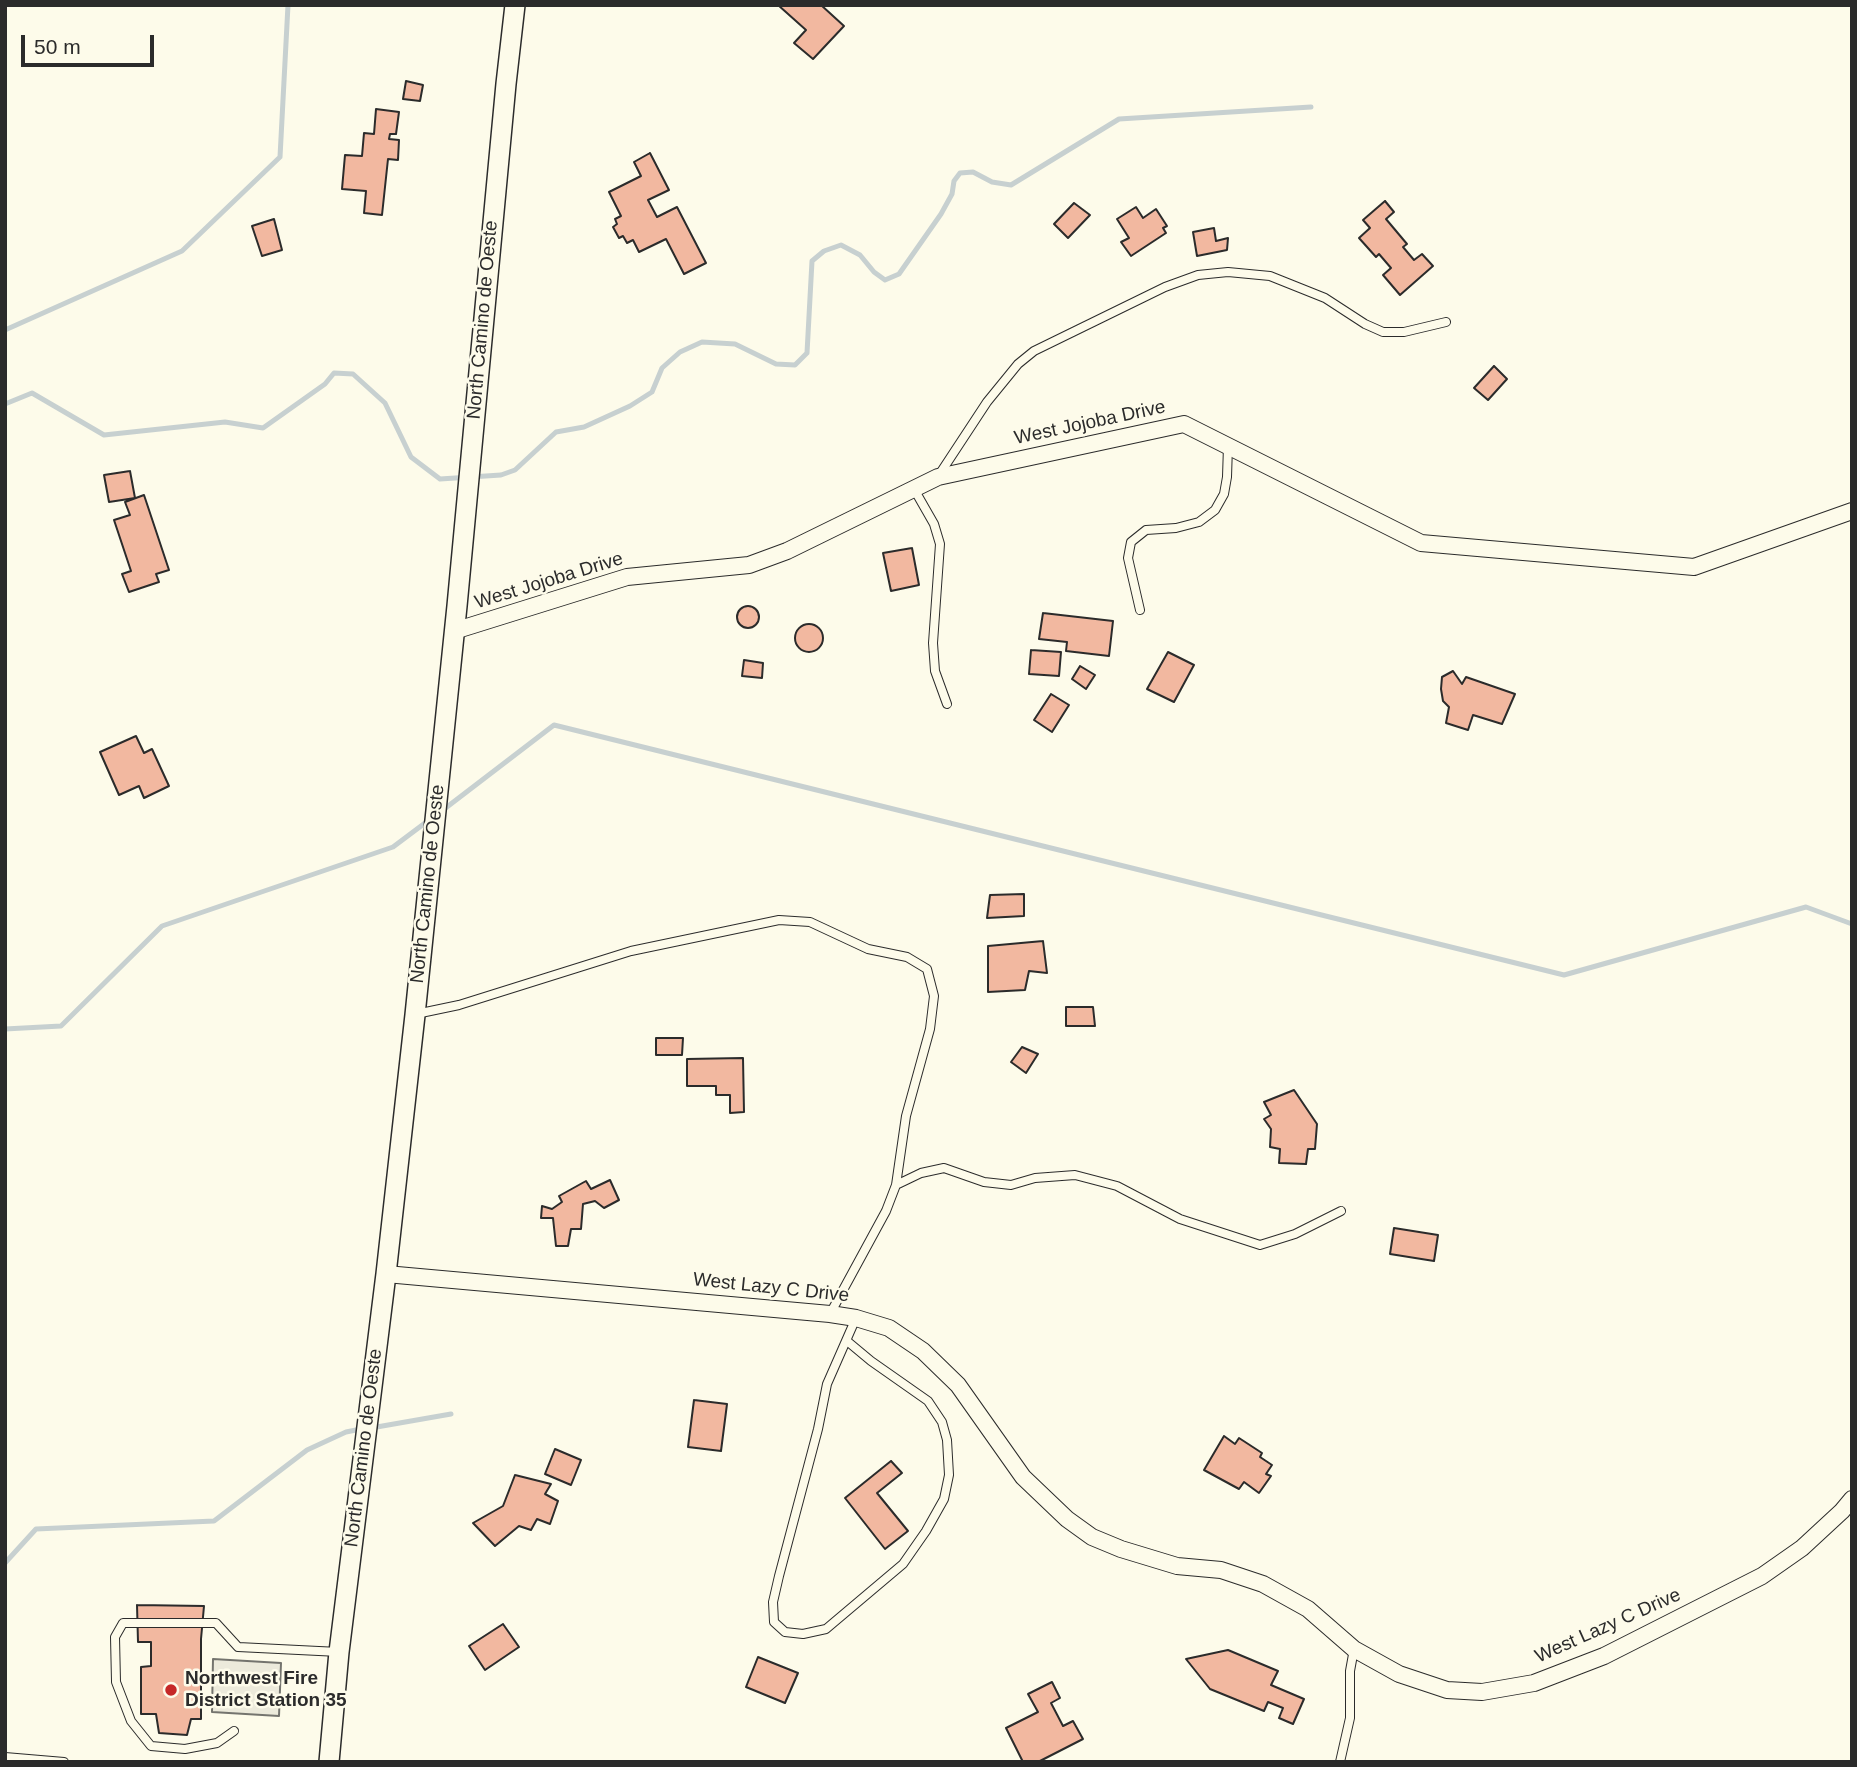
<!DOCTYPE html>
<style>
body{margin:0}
#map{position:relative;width:1857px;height:1767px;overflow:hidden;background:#fdfbea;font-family:Arial,sans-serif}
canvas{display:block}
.frame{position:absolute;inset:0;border:7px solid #2b2b2b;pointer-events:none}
.scale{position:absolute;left:21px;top:35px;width:133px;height:32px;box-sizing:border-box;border:4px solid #2b2b2b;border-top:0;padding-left:9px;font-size:21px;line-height:24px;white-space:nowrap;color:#2b2b2b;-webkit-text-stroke:5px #fdfbea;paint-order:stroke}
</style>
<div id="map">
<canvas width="1857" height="1767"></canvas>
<div class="frame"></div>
<div class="scale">50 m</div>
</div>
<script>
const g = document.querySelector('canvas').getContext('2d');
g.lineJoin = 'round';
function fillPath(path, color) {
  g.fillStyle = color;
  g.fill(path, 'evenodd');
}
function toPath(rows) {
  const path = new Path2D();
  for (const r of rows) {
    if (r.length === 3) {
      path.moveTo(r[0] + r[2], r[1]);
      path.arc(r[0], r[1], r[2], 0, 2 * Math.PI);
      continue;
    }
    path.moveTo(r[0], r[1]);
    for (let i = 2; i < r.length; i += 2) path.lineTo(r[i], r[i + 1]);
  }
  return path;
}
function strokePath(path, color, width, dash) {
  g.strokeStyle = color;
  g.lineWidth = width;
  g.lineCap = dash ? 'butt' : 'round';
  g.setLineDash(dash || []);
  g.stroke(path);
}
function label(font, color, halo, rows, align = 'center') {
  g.font = font + ' Arial,sans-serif';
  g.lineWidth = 5;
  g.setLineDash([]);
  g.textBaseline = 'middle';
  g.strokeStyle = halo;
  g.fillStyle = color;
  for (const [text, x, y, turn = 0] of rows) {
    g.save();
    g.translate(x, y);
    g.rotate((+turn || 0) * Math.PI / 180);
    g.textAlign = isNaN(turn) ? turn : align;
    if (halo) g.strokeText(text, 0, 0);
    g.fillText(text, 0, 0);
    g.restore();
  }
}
const parking = toPath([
 [213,1659,281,1663,279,1716,212,1712,213,1659]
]);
fillPath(parking, '#eceadb');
strokePath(parking, '#74746e', 2);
strokePath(toPath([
 [5,330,182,251,280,157,288,5],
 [5,404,32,393,104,435,225,422,263,428,325,384,334,373,353,374,385,403,411,457,440,479,501,475,515,470,556,432,584,427,630,406,652,392,662,368,680,352,702,342,735,344,776,364,795,365,807,353,812,261,824,251,841,245,860,255,874,272,885,280,899,274,941,214,952,194,954,181,960,173,973,172,992,182,1011,185,1119,119,1311,107],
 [443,810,554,725,1564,975,1806,907,1852,924],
 [5,1029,61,1026,162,926,393,847,429,820],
 [371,1428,451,1414],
 [5,1563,36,1529,214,1521,307,1450,346,1432,361,1429]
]), '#c7d0d0', 5);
const building = toPath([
 [778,5,821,5,844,26,813,59,794,43,806,30,778,5],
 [406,81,423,85,420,101,403,99,406,81],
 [376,109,399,112,396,134,390,134,389,139,399,140,398,160,388,159,382,215,364,213,366,191,342,189,345,155,362,156,364,133,374,134,376,109],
 [650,153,669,190,648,200,657,217,677,207,706,263,684,274,666,239,639,252,633,240,627,243,623,236,619,238,613,227,617,224,615,219,621,216,609,192,641,176,634,162,650,153],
 [1385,201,1394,212,1386,219,1407,244,1403,247,1414,260,1422,254,1433,266,1400,295,1383,275,1391,268,1379,254,1376,257,1359,238,1370,228,1363,220,1385,201],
 [1074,203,1090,215,1068,238,1054,224,1074,203],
 [1136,207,1143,218,1156,209,1167,226,1163,228,1166,233,1131,256,1121,242,1129,238,1117,219,1136,207],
 [274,219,282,250,262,256,252,226,274,219],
 [1214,228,1216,241,1228,238,1227,250,1197,256,1193,232,1214,228],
 [1494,366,1507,379,1488,400,1474,388,1494,366],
 [130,471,135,498,109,502,104,475,130,471],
 [144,495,169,570,156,574,159,582,129,592,122,574,131,571,114,520,130,515,125,502,144,495],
 [912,548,919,585,891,591,883,553,912,548],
 [748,617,11],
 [1043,613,1113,621,1109,656,1066,651,1067,642,1039,639,1043,613],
 [809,638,14],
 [1031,650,1061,652,1059,676,1029,674,1031,650],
 [1168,652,1194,665,1174,702,1147,689,1168,652],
 [744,660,763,663,762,678,742,676,744,660],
 [1080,666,1095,675,1086,689,1072,679,1080,666],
 [1453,671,1462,684,1466,677,1515,694,1502,724,1473,715,1468,730,1446,723,1449,707,1443,701,1441,689,1442,677,1453,671],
 [1051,694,1069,705,1052,732,1034,720,1051,694],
 [136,736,144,753,152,749,169,786,144,798,139,786,119,795,100,752,136,736],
 [1024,894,1024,916,987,918,990,895,1024,894],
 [1043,941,1047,973,1029,971,1025,990,988,992,988,946,1043,941],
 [1066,1007,1093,1007,1095,1026,1066,1026,1066,1007],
 [656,1038,683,1038,682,1055,656,1055,656,1038],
 [1022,1047,1038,1054,1026,1073,1011,1062,1022,1047],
 [743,1058,744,1112,730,1113,730,1095,716,1095,716,1086,687,1086,687,1059,743,1058],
 [1294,1090,1317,1124,1315,1149,1308,1149,1306,1164,1279,1163,1280,1149,1270,1147,1271,1129,1264,1119,1271,1115,1264,1102,1294,1090],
 [610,1180,619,1200,604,1208,595,1201,583,1204,581,1229,571,1229,568,1246,556,1246,553,1218,541,1218,542,1206,552,1209,562,1202,559,1196,586,1181,591,1189,610,1180],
 [1394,1228,1438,1235,1434,1261,1390,1254,1394,1228],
 [694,1400,727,1404,721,1451,688,1447,694,1400],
 [1224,1436,1235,1444,1239,1438,1262,1453,1260,1457,1272,1465,1266,1474,1271,1476,1259,1493,1244,1482,1239,1489,1204,1470,1224,1436],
 [555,1449,581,1460,571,1485,545,1474,555,1449],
 [891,1461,902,1473,877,1493,908,1531,885,1549,845,1498,891,1461],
 [515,1475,551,1484,545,1494,558,1501,550,1524,537,1519,531,1530,519,1526,495,1546,473,1523,503,1506,515,1475],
 [137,1605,204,1606,201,1639,201,1719,191,1719,187,1735,159,1733,156,1714,141,1714,141,1667,151,1666,151,1642,138,1642,137,1605],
 [503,1624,519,1647,485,1670,469,1646,503,1624],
 [1228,1650,1278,1671,1271,1685,1304,1699,1293,1724,1279,1718,1283,1708,1268,1702,1264,1711,1210,1689,1186,1659,1228,1650],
 [758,1657,798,1673,785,1703,746,1687,758,1657],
 [1052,1682,1060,1698,1051,1703,1063,1726,1073,1721,1083,1739,1038,1762,1023,1762,1006,1728,1038,1712,1028,1694,1052,1682]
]);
fillPath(building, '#f2b8a0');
strokePath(building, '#2b2b2b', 2);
const service = toPath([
 [939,475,987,402,1018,364,1034,351,1165,287,1198,275,1228,272,1270,276,1325,298,1365,324,1383,332,1404,332,1446,322],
 [914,489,934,524,940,544,933,643,935,671,947,704],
 [1140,610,1128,558,1131,542,1146,530,1176,528,1199,522,1215,510,1224,494,1227,477,1228,446],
 [416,1014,459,1005,631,951,779,920,810,922,868,949,907,957,927,969,934,996,930,1029,906,1116,896,1185,886,1211,830,1314],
 [896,1185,921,1173,944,1168,984,1182,1011,1185,1035,1178,1075,1175,1117,1186,1180,1219,1260,1245,1295,1234,1341,1211],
 [847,1341,871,1361,928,1401,942,1422,947,1440,949,1475,944,1499,926,1531,903,1564,826,1629,803,1634,785,1632,774,1622,773,1602,779,1576,818,1429,827,1384,856,1318],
 [234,1731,217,1743,185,1749,151,1746,131,1721,116,1682,115,1637,123,1623,216,1623,238,1647,339,1652],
 [5,1757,64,1762],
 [1340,1762,1350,1718,1350,1671,1354,1649]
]);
const minor = toPath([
 [454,631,627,577,749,565,787,551,938,477,1184,424,1421,543,1694,567,1852,511],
 [386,1274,830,1314,856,1318,889,1328,923,1351,958,1385,1023,1477,1067,1519,1092,1537,1121,1549,1177,1566,1221,1570,1263,1584,1308,1609,1354,1649,1399,1674,1447,1690,1482,1692,1534,1683,1604,1656,1762,1576,1802,1548,1842,1511,1852,1499]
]);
const tertiary = toPath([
 [329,1762,339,1652,386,1274,415,1015,457,606,506,84,515,5]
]);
strokePath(service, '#2b2b2b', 10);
strokePath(minor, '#2b2b2b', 18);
strokePath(tertiary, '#2b2b2b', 22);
strokePath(service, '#fdfbea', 8);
strokePath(minor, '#fdfbea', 16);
strokePath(tertiary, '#fdfbea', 19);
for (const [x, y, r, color] of [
 [171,1690,7,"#c62828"]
]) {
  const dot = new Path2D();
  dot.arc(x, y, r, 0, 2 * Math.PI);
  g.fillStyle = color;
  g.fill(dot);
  strokePath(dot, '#fdfbea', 2.5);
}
label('19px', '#2b2b2b', '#fdfbea', [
 ["North Camino de Oeste",483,320,-85],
 ["West Jojoba Drive",1090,423,-12],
 ["West Jojoba Drive",549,581,-17],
 ["North Camino de Oeste",428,884,-84],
 ["West Lazy C Drive",771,1288,6],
 ["North Camino de Oeste",364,1448,-83],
 ["West Lazy C Drive",1608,1626,-24]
]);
label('bold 19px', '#2b2b2b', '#fdfbea', [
 ["Northwest Fire",185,1679],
 ["District Station 35",185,1701]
], 'left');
</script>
